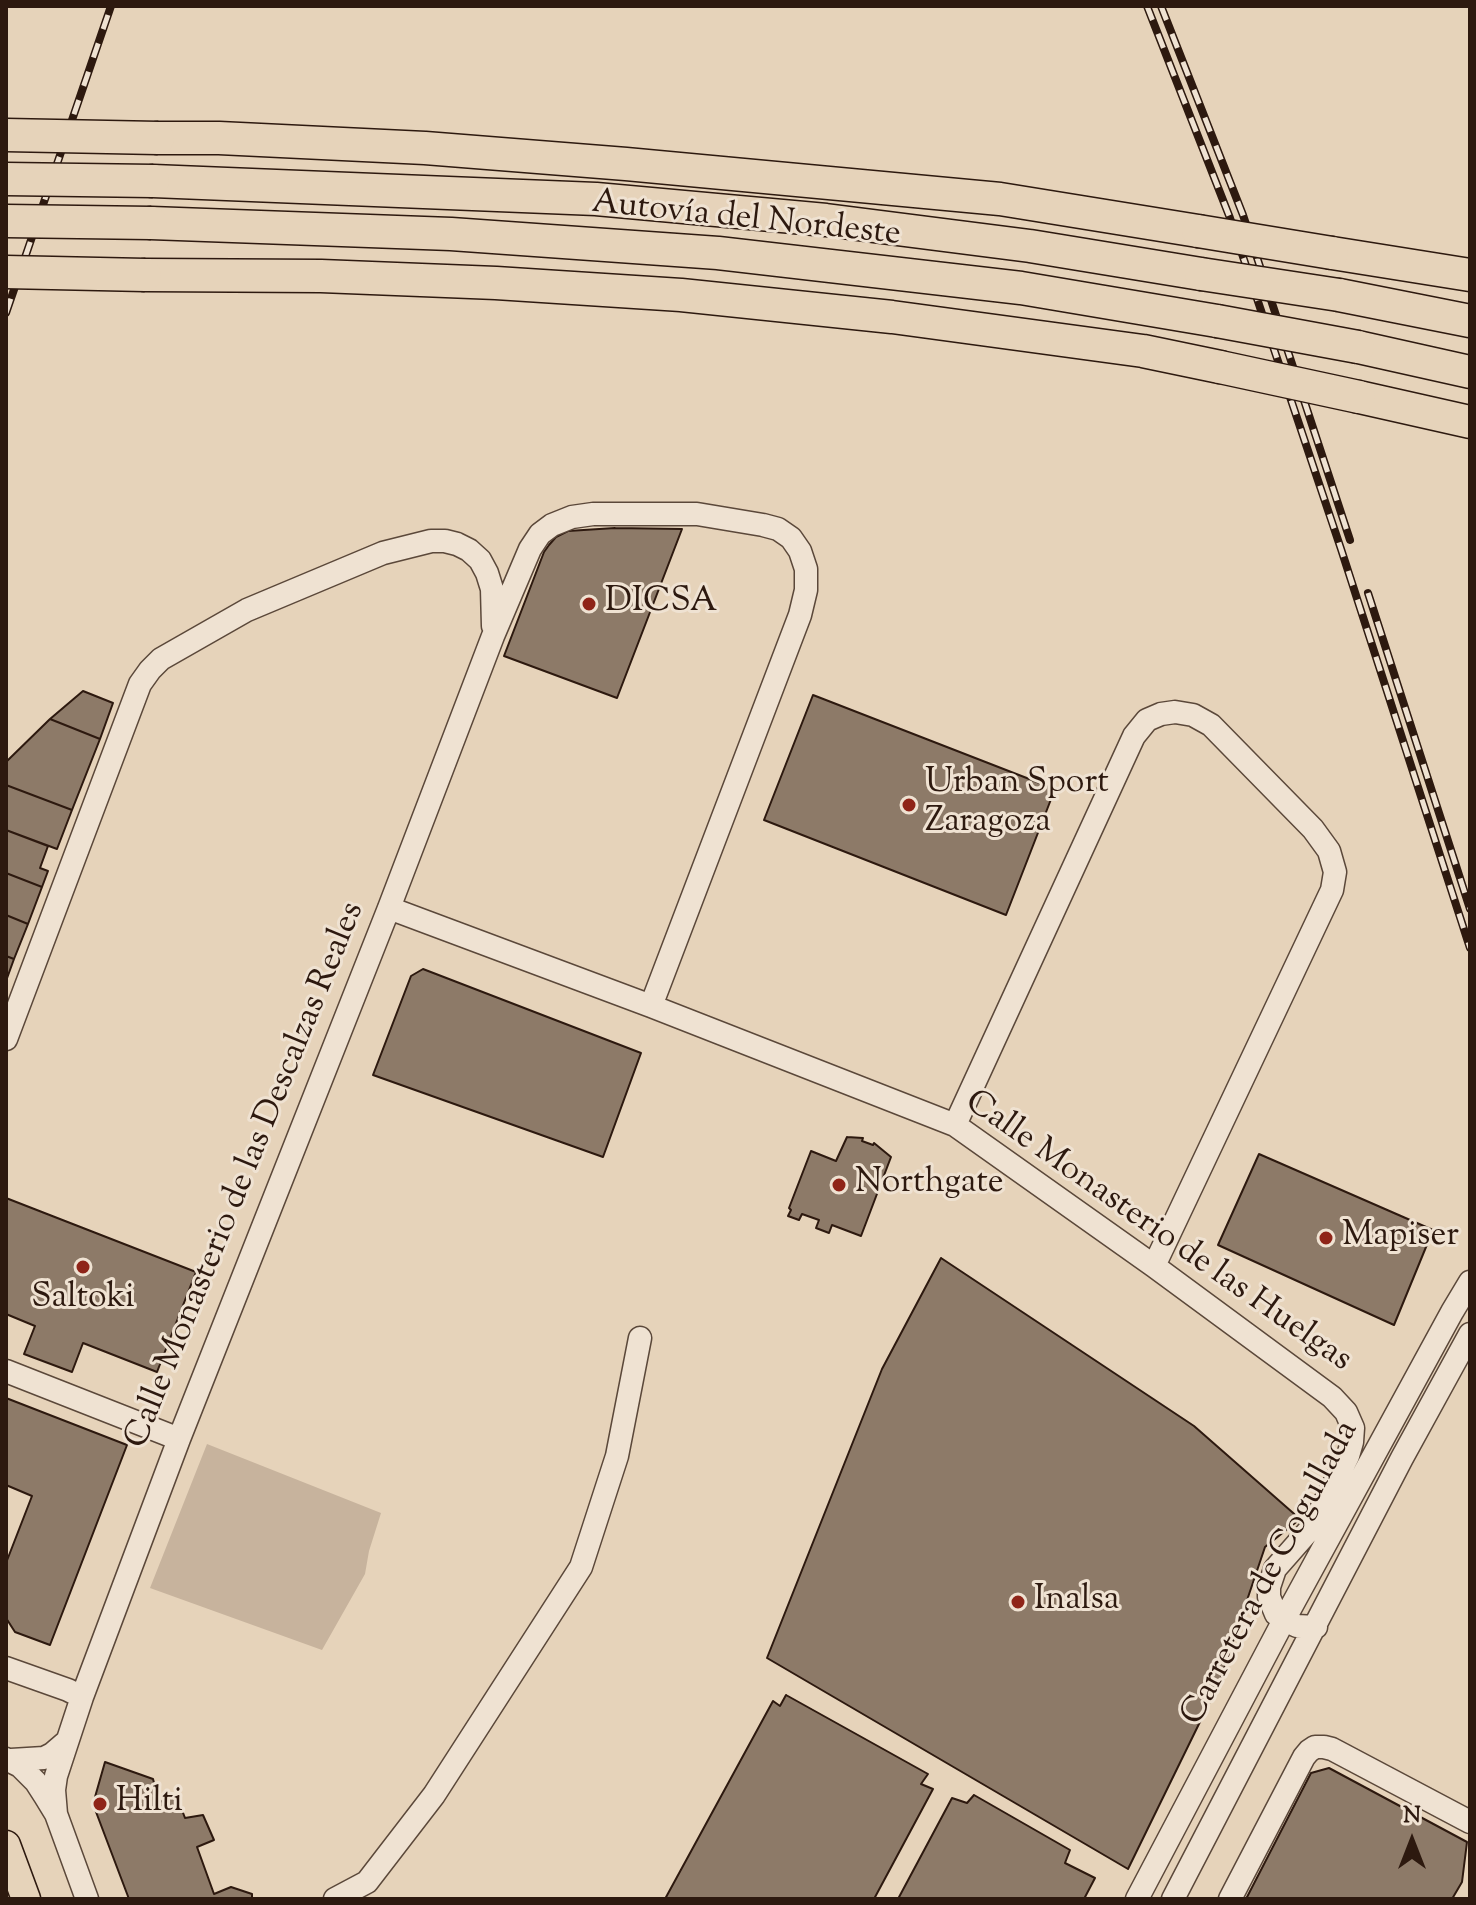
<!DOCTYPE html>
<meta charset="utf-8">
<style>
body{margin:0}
#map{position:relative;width:1476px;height:1905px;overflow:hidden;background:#e6d3ba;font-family:"Sorts Mill Goudy",serif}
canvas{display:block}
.frame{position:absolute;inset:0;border:8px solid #2d190f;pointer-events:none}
.north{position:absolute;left:1372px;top:1801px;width:80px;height:80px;-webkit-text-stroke:6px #efe2d2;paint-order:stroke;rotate:0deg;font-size:22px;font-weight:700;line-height:32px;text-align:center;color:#2d190f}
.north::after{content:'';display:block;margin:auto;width:28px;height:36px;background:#2d190f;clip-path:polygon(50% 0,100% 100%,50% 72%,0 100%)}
</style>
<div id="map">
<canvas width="1476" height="1905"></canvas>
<div class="frame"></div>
<div class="north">N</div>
</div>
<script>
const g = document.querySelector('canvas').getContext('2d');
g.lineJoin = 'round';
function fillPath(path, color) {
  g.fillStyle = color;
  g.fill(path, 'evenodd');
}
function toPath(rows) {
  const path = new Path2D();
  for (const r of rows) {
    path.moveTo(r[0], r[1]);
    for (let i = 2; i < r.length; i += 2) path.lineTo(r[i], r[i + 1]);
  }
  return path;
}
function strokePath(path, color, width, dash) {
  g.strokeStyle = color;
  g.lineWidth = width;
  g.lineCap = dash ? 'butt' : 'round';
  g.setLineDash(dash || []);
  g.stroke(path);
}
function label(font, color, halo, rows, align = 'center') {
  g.font = font + ' "Sorts Mill Goudy",serif';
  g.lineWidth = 6;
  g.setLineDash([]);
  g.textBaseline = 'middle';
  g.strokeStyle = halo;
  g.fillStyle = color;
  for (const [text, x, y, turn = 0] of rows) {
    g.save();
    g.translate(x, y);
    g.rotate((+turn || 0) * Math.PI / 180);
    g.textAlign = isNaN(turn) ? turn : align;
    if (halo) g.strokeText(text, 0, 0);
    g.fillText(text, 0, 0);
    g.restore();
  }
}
fillPath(toPath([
 [207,1444,381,1513,369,1551,365,1574,322,1650,150,1588]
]), '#c7b39d');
const building = toPath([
 [615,528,682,529,617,698,504,656,544,552,549,545,556,537,568,531,615,528],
 [83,691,113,703,100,739,50,719,83,691],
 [813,695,1055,789,1006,915,764,820,813,695],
 [50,719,100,739,72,810,6,785,6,762,50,719],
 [6,785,72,810,57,849,6,830,6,785],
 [6,830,48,846,40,868,48,871,42,887,6,873,6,830],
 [6,873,42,887,28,924,6,915,6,873],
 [6,915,28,924,14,959,6,956,6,915],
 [6,956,14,959,6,981,6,956],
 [423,969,641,1053,603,1157,373,1075,411,976,423,969],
 [847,1137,863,1138,862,1141,873,1145,874,1143,891,1157,861,1236,832,1225,829,1233,816,1228,819,1220,802,1214,799,1220,788,1216,791,1210,789,1208,811,1151,836,1161,847,1137],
 [1259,1154,1433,1230,1394,1325,1218,1245,1259,1154],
 [6,1198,196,1272,157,1372,83,1343,72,1372,24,1354,35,1326,6,1314,6,1198],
 [941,1258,1194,1426,1300,1519,1265,1547,1219,1683,1128,1869,767,1658,882,1369,941,1258],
 [6,1398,127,1445,50,1645,15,1632,6,1618,6,1563,32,1496,6,1485,6,1398],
 [786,1695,928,1774,921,1784,933,1789,874,1899,665,1899,773,1701,780,1706,786,1695],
 [105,1762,153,1779,159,1802,177,1797,185,1818,203,1815,214,1840,197,1847,214,1894,231,1887,252,1894,252,1899,129,1899,93,1804,105,1762],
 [1329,1768,1467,1842,1462,1882,1452,1899,1246,1899,1311,1773,1329,1768],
 [974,1795,1070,1850,1065,1863,1095,1878,1084,1899,898,1899,952,1798,967,1803,974,1795]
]);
fillPath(building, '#8d7a68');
strokePath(building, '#2d190f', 2);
const minor = toPath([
 [389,908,651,1006,955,1125,1154,1266,1332,1397,1346,1412,1353,1428,1352,1442,1348,1456,1312,1527,1275,1569,1269,1587,1269,1597,1276,1614,1284,1620,1297,1626,1316,1627],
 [6,1039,140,684,150,670,161,659,247,610,383,553,431,541,445,541,457,544,469,550,480,560,487,573,492,589,493,626],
 [955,1125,1134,736,1147,720,1161,714,1175,712,1193,715,1211,725,1313,829,1329,851,1335,872,1332,890,1154,1266],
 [6,1371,179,1439],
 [6,1668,68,1690,82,1697],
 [6,1759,20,1766,36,1782,45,1796,56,1814,87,1899],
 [11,1760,44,1758,52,1754,66,1742],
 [56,1814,54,1790,56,1776,82,1697,179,1439,389,908,493,636,530,549,540,534,552,525,572,517,593,514,697,514,763,525,778,529,791,538,800,551,806,569,806,590,800,615,651,1006],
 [335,1899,367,1882,434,1795,581,1567,617,1456,640,1338],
 [1137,1899,1284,1620,1452,1312,1470,1282],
 [1173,1899,1402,1458,1470,1334],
 [1230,1899,1304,1757,1309,1751,1315,1747,1324,1747,1332,1749,1470,1822]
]);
const major = toPath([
 [6,1845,26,1899]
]);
const highway = toPath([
 [158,138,219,138,425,148,626,164,1000,199,1198,231],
 [153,181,596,199,826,220,1030,246,1201,274],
 [151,223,451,234,718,253,1021,288,1217,321],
 [1332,253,1470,275],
 [145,275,321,276,496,283,681,295,892,317,1143,351,1220,367],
 [1339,295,1470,321],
 [1358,347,1470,372],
 [1359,397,1470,422]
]);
strokePath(minor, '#5b483a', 25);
strokePath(major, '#2d190f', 31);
strokePath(highway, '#2d190f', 35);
strokePath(minor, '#efe2d2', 22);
strokePath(major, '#e6d3ba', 28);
strokePath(highway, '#e6d3ba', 32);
const rail = toPath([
 [1147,6,1230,218,1341,549,1470,948],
 [1161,6,1243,215,1350,540],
 [6,313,111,6],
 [1368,593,1470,909]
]);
strokePath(rail, '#2d190f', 8);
strokePath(rail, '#efe2d2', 5, [15]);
const highwayBridge = toPath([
 [6,135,158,138],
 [6,179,153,181],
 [6,221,151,223],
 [1198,231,1332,253],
 [6,272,145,275],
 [1201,274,1339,295],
 [1217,321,1358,347],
 [1220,367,1359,397]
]);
strokePath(highwayBridge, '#2d190f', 35, []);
strokePath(highwayBridge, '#e6d3ba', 32);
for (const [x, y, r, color] of [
 [589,604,8,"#8f2418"],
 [909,805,8,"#8f2418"],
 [839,1185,8,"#8f2418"],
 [1326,1238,8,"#8f2418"],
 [83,1267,8,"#8f2418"],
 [1018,1602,8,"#8f2418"],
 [100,1804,8,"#8f2418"]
]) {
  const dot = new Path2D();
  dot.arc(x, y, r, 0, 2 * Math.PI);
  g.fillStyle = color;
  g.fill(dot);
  strokePath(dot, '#efe2d2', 3);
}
label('34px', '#2d190f', '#efe2d2', [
 ["Autovía del Nordeste",746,221,6],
 ["Calle Monasterio de las Descalzas Reales",247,1176,-68],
 ["Calle Monasterio de las Huelgas",1157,1233,35],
 ["Carretera de Cogullada",1272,1574,-62]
]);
label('34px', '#2d190f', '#efe2d2', [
 ["DICSA",605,604],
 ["Urban Sport",925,785],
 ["Zaragoza",925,824],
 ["Northgate",855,1185],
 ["Mapiser",1342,1238],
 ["Saltoki",83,1300,"center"],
 ["Inalsa",1034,1602],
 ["Hilti",116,1804]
], 'left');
</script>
